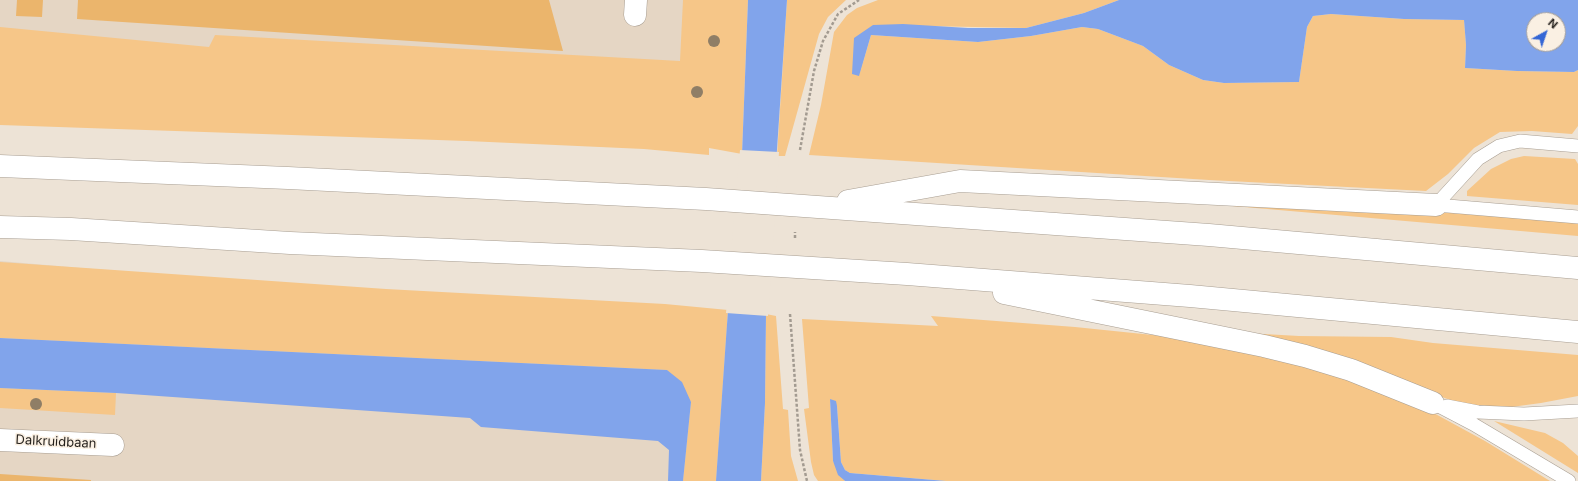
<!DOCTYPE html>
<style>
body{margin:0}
#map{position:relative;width:1578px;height:481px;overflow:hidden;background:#ede3d6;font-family:Inter,sans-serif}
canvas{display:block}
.north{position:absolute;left:1526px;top:12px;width:40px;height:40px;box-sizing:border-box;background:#faf0e3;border:1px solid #a49c93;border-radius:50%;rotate:40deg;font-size:11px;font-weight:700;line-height:16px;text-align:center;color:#231f1b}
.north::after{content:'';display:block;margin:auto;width:14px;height:18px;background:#3466d5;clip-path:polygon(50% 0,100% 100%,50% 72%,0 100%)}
</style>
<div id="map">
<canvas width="1578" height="481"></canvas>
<div class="north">N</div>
</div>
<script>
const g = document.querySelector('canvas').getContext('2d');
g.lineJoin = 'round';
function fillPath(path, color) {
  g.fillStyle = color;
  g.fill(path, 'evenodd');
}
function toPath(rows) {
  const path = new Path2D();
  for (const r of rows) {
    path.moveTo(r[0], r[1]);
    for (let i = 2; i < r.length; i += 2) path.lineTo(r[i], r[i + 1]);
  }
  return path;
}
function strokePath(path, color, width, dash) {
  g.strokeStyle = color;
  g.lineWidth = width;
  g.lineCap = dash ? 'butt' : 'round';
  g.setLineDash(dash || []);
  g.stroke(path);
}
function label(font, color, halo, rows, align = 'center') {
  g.font = font + ' Inter,sans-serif';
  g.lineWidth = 3;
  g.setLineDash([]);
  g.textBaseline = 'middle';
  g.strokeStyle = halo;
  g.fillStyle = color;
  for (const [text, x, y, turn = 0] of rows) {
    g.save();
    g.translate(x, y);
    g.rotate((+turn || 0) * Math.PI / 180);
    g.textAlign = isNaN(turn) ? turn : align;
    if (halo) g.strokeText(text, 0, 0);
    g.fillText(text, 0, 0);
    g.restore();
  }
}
fillPath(toPath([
 [0,0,701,0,699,83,0,70],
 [0,261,755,326,744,481,0,481]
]), '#e5d6c4');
fillPath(toPath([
 [683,0,748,0,742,154,709,148,709,155,644,149,467,141,0,125,0,27,209,47,215,35,680,61],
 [787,0,846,0,828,17,819,34,785,156,777,156],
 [878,0,1119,0,1084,13,1026,28,873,25,859,76,871,35,978,42,1031,36,1082,27,1098,29,1143,46,1169,65,1203,80,1224,83,1299,82,1307,27,1313,16,1331,14,1404,19,1464,20,1466,45,1465,68,1517,71,1574,72,1578,70,1578,126,1572,134,1532,131,1500,132,1474,148,1448,174,1426,191,1209,180,809,155,821,105,834,32,847,15,857,8],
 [1524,156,1575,159,1578,164,1578,205,1467,196,1467,191,1491,169,1511,159],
 [1221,205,1422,211,1578,222,1578,236],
 [0,262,386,289,665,304,728,310,716,481,683,481,691,402,667,370,0,338],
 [766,314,776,316,783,409,788,410,791,456,798,481,761,481,765,403],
 [931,316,1075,327,1211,341,1353,379,1430,411,1485,441,1550,481,946,481,850,473,845,470,841,462,837,406,830,399,833,461,845,481,818,481,814,475,811,462,804,409,809,408,802,319,938,326],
 [1246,333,1299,336,1391,337,1433,343,1578,355,1578,396,1541,403,1511,407,1489,407,1471,405,1450,400,1397,380],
 [0,388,116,393,115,415,0,408],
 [1494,421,1545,433,1563,443,1578,456,1578,473]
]), '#f6c688');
fillPath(toPath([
 [748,0,787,0,766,314,765,403,761,481,716,481,728,310,742,154],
 [1119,0,1578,0,1578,70,1574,72,1517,71,1465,68,1466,45,1464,20,1404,19,1331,14,1313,16,1307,27,1299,82,1224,83,1203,80,1169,65,1143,46,1098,29,1082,27,1031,36,978,42,871,35,859,76,852,74,854,38,873,25,903,24,968,28,1026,28,1084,13],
 [1534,20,1558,20,1558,44,1534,44],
 [0,338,667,370,682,382,691,402,683,481,668,481,669,450,658,441,481,427,470,418,116,393,0,388],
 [830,399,836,401,837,406,841,462,845,470,850,473,946,481,845,481,844,480,838,475,833,461]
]), '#81a4eb');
fillPath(toPath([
 [740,150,779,152,768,316,726,313]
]), '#ede3d6');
fillPath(toPath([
 [17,0,43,0,42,17,16,16],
 [78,0,549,0,563,51,77,19],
 [0,474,91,480,91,481,0,481]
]), '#ebb56c');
const lane = toPath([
 [1436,205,1478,159,1499,146,1520,141,1578,146],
 [1436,205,1578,217],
 [1433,403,1473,424,1569,481],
 [1447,406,1478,412,1524,414,1578,411]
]);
const street = toPath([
 [635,15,636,0],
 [0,440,113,445]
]);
const highway = toPath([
 [0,166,288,178,706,199,1209,235,1578,268],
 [848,201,960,181,1436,205],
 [0,227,71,229,290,243,702,261,907,274,1190,296,1578,332],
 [1004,293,1264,346,1305,356,1351,370,1433,403]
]);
strokePath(lane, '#a89e92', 14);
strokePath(street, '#a89e92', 23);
strokePath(highway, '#a89e92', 23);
strokePath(toPath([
 [800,150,814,71,823,41,838,14,859,0],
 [795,238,795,232],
 [790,314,800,450,807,481]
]), '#a39b91', 2.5, [3, 2]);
strokePath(lane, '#fff', 13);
strokePath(street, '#fff', 22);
strokePath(highway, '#fff', 22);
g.fillStyle = '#8f7e66';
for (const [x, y] of [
 [714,41],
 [697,92],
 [36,404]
]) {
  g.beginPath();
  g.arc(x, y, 6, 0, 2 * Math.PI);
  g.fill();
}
label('13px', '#231f1b', '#faf0e3', [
 ["Dalkruidbaan",56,442,3]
]);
</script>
